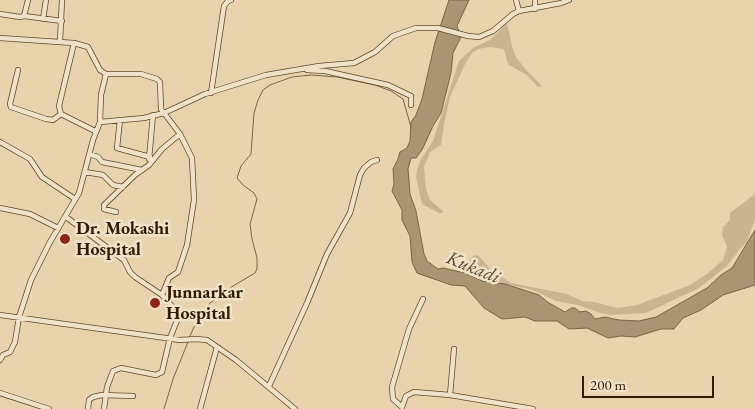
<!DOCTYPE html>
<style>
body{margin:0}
#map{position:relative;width:755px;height:409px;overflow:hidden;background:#e8d3ac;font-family:"EB Garamond",serif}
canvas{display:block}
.scale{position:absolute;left:582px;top:376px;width:132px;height:22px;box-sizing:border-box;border:2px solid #331a00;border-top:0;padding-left:6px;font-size:15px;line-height:18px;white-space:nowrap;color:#331a00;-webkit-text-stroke:4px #f0e2c9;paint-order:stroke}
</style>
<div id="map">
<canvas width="755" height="409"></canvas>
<div class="scale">200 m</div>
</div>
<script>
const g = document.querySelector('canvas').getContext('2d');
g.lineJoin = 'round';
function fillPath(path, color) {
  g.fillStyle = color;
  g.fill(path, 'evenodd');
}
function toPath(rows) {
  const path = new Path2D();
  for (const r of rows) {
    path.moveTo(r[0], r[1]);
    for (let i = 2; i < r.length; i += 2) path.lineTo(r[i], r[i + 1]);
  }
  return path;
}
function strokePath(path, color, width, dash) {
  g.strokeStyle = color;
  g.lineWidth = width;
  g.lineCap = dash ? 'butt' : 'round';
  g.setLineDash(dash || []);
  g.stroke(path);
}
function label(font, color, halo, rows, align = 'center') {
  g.font = font + ' "EB Garamond",serif';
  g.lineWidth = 5;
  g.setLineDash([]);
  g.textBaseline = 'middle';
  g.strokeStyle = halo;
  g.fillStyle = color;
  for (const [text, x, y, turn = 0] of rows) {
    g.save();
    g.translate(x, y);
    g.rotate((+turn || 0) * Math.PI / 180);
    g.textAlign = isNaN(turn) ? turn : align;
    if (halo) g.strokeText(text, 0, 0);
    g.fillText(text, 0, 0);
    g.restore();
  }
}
fillPath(toPath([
 [507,23,512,46,516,57,526,70,542,86,538,87,527,75,509,65,507,61,505,52,503,49,490,47,478,49,473,52,465,64,450,97,444,124,441,145,430,152,424,167,426,189,430,200,443,211,443,213,439,213,422,204,416,177,417,170,420,161,433,141,459,61,473,48,490,40],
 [755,194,755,219,747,242,740,249,727,266,699,288,646,313,612,315,600,313,578,305,556,301,533,290,479,278,461,270,461,268,467,264,473,256,478,255,491,270,511,283,567,294,582,301,595,302,617,308,637,305,690,285,707,274,723,260,727,247,722,235,723,227,730,220,730,213,731,212]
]), '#c9b48f');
const water = toPath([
 [449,0,469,0,457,26,461,37,453,53,451,73,441,113,433,126,422,150,416,158,411,158,408,169,410,194,416,211,424,254,427,261,438,269,443,268,465,273,482,281,505,284,539,295,549,303,565,312,571,308,575,308,580,312,586,311,591,314,595,319,605,317,619,320,639,321,656,317,707,288,721,275,732,268,755,230,755,285,723,295,701,310,683,318,674,329,661,329,635,337,621,336,608,338,587,328,569,329,557,321,535,321,525,317,502,319,484,308,465,286,451,285,417,273,412,262,410,236,402,220,402,210,392,191,394,184,393,169,398,159,400,152,407,148,410,141,411,122,416,115,422,99,435,42,449,0]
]);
fillPath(water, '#aa9472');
strokePath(water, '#7a6344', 1);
strokePath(toPath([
 [189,338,196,323,210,303,233,286,255,273,257,269,257,258,252,239,250,224,257,199,254,193,243,185,237,178,241,166,251,154,254,113,258,100,263,90,270,85,292,77,311,75,337,77,375,85,391,91,403,99,411,127],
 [164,409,173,379,188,342]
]), '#7a6344', 1);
const minor = toPath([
 [516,0,519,11],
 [535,0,535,9],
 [0,14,20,17,24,16,28,0],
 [24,16,62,21],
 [43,19,46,0],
 [0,38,74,43,88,47,100,70,106,74,141,74,157,79,160,82,161,109,180,134,192,158,194,200,187,245,178,272,169,278,162,295],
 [60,41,62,0],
 [74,43,59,106,61,114,95,131],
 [18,70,10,104,11,107,46,119,53,120,61,114],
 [307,70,325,71,388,85,411,96,411,105],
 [211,93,224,6,228,1,231,0],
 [120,120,117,148,150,157],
 [100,122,101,95,106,74],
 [0,142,30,159,42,177,75,199],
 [89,154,98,157,102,162,142,170],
 [149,159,153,115],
 [85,172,103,175,113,185,123,187],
 [0,208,30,214,58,228],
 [116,212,104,209,104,205,135,175,149,165,162,149,180,134],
 [66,217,124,260,130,272,135,277,162,295,178,313,178,318,170,338,162,372,156,375,121,368,113,371,107,387,104,409],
 [0,315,180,340,196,339,207,340,236,360,295,409],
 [0,360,3,355,10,352,15,342,19,317,31,280,50,242,79,193,93,140,100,122,144,118,164,113,205,94,266,75,319,66,354,63,375,52,393,36,416,28,438,28,468,36,479,37,493,31,513,14,519,11,561,3,569,0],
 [269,386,307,303,327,254,350,213,360,175,364,168,371,162,377,160],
 [0,393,49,409],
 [450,395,454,349],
 [402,407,406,396,414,392,450,395,533,409],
 [402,407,393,399,392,387,409,329,423,299],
 [88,409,89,400,93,397,102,395,133,396],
 [200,409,217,347]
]);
strokePath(minor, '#60482b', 6);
strokePath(minor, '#f0e2c9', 4.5);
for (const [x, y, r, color] of [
 [65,239,6,"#8f2418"],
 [155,303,6,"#8f2418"]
]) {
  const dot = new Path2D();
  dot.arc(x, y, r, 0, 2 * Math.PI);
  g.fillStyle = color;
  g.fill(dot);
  strokePath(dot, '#f0e2c9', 2);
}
label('bold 18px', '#331a00', '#f0e2c9', [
 ["Dr. Mokashi",76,229],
 ["Hospital",76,250],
 ["Junnarkar",166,293],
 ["Hospital",166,314]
], 'left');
label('italic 19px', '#5d4528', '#f0e2c9', [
 ["Kukadi",473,268,22]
]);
</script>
